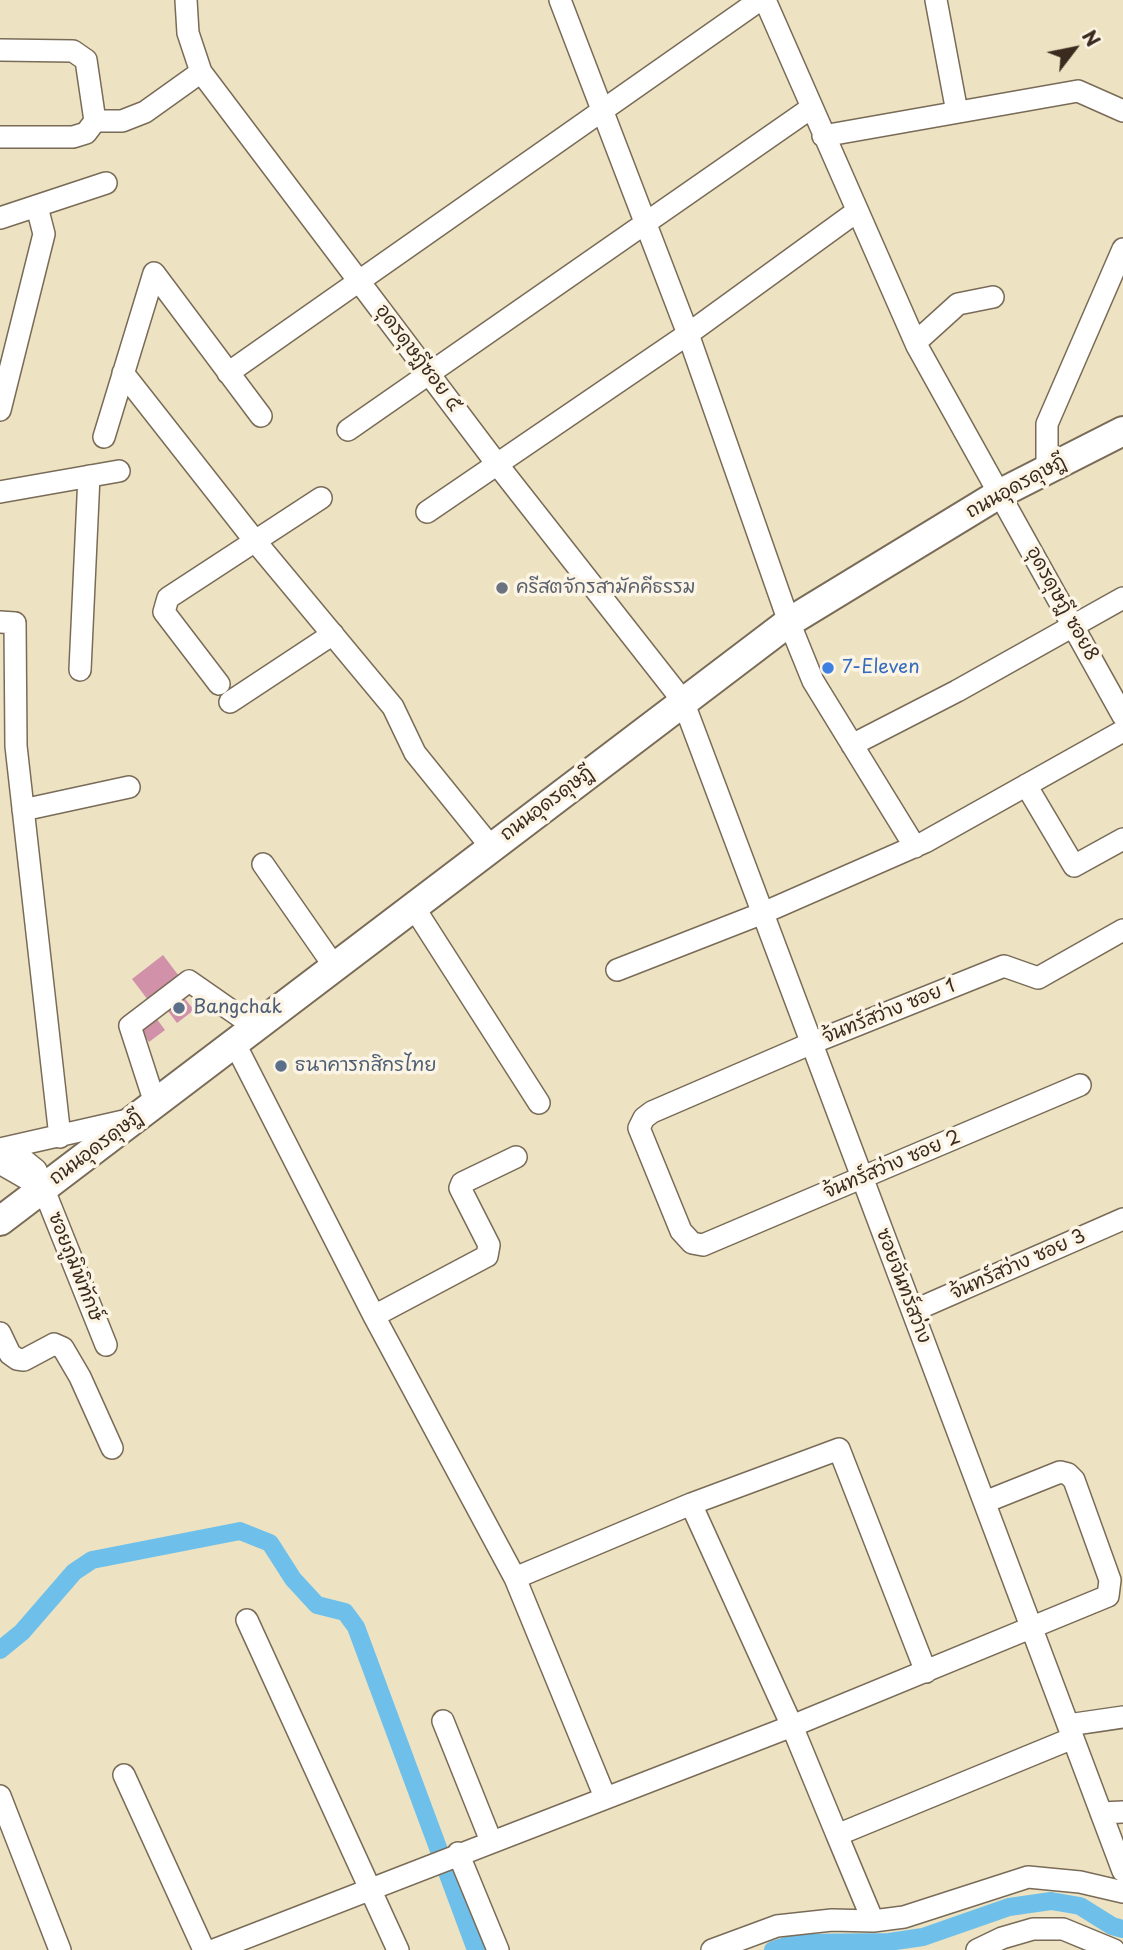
<!DOCTYPE html>
<meta charset="utf-8">
<style>
body{margin:0}
#map{position:relative;width:1123px;height:1950px;overflow:hidden;background:#ede3c2;font-family:"Playpen Sans",sans-serif}
canvas{display:block}
.north{position:absolute;left:1039px;top:14px;width:70px;height:70px;-webkit-text-stroke:5px #fcf5e5;paint-order:stroke;rotate:58deg;font-size:19px;font-weight:700;line-height:28px;text-align:center;color:#3b2a1e}
.north::after{content:'';display:block;margin:auto;width:24px;height:32px;background:#3b2a1e;clip-path:polygon(50% 0,100% 100%,50% 72%,0 100%)}
</style>
<div id="map">
<canvas width="1123" height="1950"></canvas>
<div class="north">N</div>
</div>
<script>
const g = document.querySelector('canvas').getContext('2d');
g.lineJoin = 'round';
function toPath(rows) {
  const path = new Path2D();
  for (const r of rows) {
    path.moveTo(r[0], r[1]);
    for (let i = 2; i < r.length; i += 2) path.lineTo(r[i], r[i + 1]);
  }
  return path;
}
function strokePath(path, color, width, dash) {
  g.strokeStyle = color;
  g.lineWidth = width;
  g.lineCap = dash ? 'butt' : 'round';
  g.setLineDash(dash || []);
  g.stroke(path);
}
function fillPath(path, color) {
  g.fillStyle = color;
  g.fill(path, 'evenodd');
}
function label(font, color, halo, rows, align = 'center') {
  g.font = font + ' "Playpen Sans","Playpen Sans Thai",sans-serif';
  g.lineWidth = 7;
  g.setLineDash([]);
  g.textBaseline = 'middle';
  g.strokeStyle = halo;
  g.fillStyle = color;
  for (const [text, x, y, turn = 0] of rows) {
    g.save();
    g.translate(x, y);
    g.rotate((+turn || 0) * Math.PI / 180);
    g.textAlign = isNaN(turn) ? turn : align;
    if (halo) g.strokeText(text, 0, 0);
    g.fillText(text, 0, 0);
    g.restore();
  }
}
strokePath(toPath([
 [0,1650,22,1632,74,1572,92,1560,240,1531,270,1543,293,1579,317,1605,345,1612,356,1627,476,1950],
 [773,1950,795,1943,889,1942,923,1937,1009,1907,1051,1901,1080,1906,1112,1926,1123,1929]
]), '#6ec0ea', 18);
fillPath(toPath([
 [163,955,182,980,151,1004,132,979],
 [181,994,194,1010,177,1023,165,1007],
 [153,1014,165,1030,149,1042,137,1025]
]), '#d091a9');
const minor = toPath([
 [186,0,188,33,201,72,497,464,683,701,1123,1871],
 [560,0,688,334,789,622,813,681,915,847],
 [765,0,917,346,1123,716],
 [936,0,957,112],
 [0,50,73,51,86,60,95,121],
 [823,136,1078,91,1123,111],
 [0,137,73,137,86,133,95,121,122,121,145,112,201,72],
 [0,218,106,183],
 [916,342,958,304,993,297],
 [123,373,255,541,393,707,415,753,491,847],
 [228,373,760,0],
 [0,410,44,234,37,207],
 [348,430,811,108],
 [104,437,154,273,261,416],
 [1047,468,1047,424,1123,249],
 [0,492,119,471],
 [427,512,688,334,856,212],
 [0,622,15,623,16,746,60,1137],
 [80,670,89,476],
 [219,684,164,612,168,598,321,498],
 [230,702,333,634],
 [852,745,957,691,1123,598],
 [1026,785,1074,866,1123,839],
 [23,810,129,787],
 [263,864,334,966],
 [413,906,539,1103],
 [617,970,763,913,925,842,1123,731],
 [234,1042,374,1316,515,1578,691,1504],
 [1080,1085,703,1245,692,1243,681,1231,639,1128,644,1118,652,1112,812,1043,1004,966,1038,978,1123,930],
 [155,1103,130,1026,189,981,255,1027],
 [0,1149,128,1120],
 [0,1153,20,1157,36,1170,106,1345],
 [0,1163,43,1188],
 [913,1311,1123,1219],
 [374,1316,487,1256,489,1245,460,1188,462,1183,516,1157],
 [0,1333,10,1354,17,1359,24,1360,54,1344,63,1348,80,1377,112,1448],
 [515,1578,605,1797],
 [247,1620,398,1950],
 [926,1672,839,1449,691,1504,792,1726,837,1835,1073,1738],
 [443,1721,491,1841],
 [1068,1725,1123,1717],
 [124,1775,204,1950],
 [0,1796,60,1950],
 [1101,1813,1123,1812],
 [458,1853,498,1950],
 [873,1921,904,1917,1028,1877,1080,1882,1123,1892],
 [214,1950,792,1726,1108,1596,1110,1580,1074,1480,1068,1474,1060,1472,985,1502],
 [712,1950,777,1926,832,1920,873,1921,837,1835],
 [977,1950,1002,1938,1033,1929,1063,1929,1114,1950]
]);
const major = toPath([
 [0,1221,789,622,999,494,1123,431]
]);
strokePath(minor, '#796b57', 24);
strokePath(major, '#796b57', 32);
strokePath(minor, '#fff', 21);
strokePath(major, '#fff', 28);
for (const [x, y, r, color] of [
 [502,588,7,"#6b7280"],
 [828,668,7,"#3f7fe0"],
 [179,1008,7,"#5c6f8a"],
 [281,1066,7,"#5c6f8a"]
]) {
  const dot = new Path2D();
  dot.arc(x, y, r, 0, 2 * Math.PI);
  g.fillStyle = color;
  g.fill(dot);
  strokePath(dot, '#fcf5e5', 2.5);
}
label('19px', '#3b2a1e', '#fcf5e5', [
 ["อุดรดุษฎีซอย ๕",418,358,53],
 ["ถนนอุดรดุษฎี",1016,487,-29],
 ["อุดรดุษฎี ซอย8",1062,604,61],
 ["ถนนอุดรดุษฎี",547,804,-37],
 ["จ้นทร์สว่าง ซอย 1",889,1012,-22],
 ["ถนนอุดรดุษฎี",96,1148,-37],
 ["จ้นทร์สว่าง ซอย 2",892,1165,-23],
 ["จ้นทร์สว่าง ซอย 3",1018,1265,-24],
 ["ซอยภูมิพิทักษ์",75,1267,68],
 ["ซอยจันทร์สว่าง",903,1286,69]
]);
label('19px', '#5b616d', '#fcf5e5', [
 ["ครีสตจักรสามัคคีธรรม",516,588]
], 'left');
label('19px', '#366cbe', '#fcf5e5', [
 ["7-Eleven",842,668]
], 'left');
label('19px', '#4e5e75', '#fcf5e5', [
 ["Bangchak",193,1008],
 ["ธนาคารกสิกรไทย",295,1066]
], 'left');
</script>
